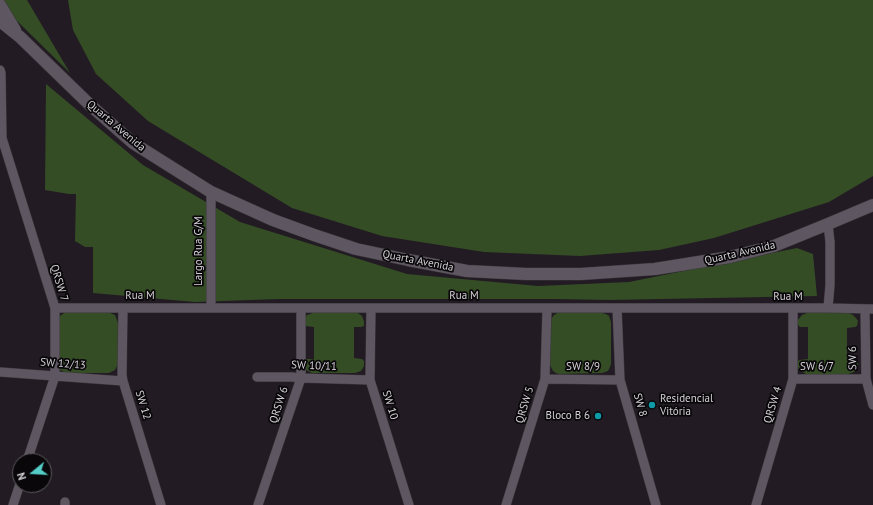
<!DOCTYPE html>
<meta charset="utf-8">
<style>
body{margin:0}
#map{position:relative;width:873px;height:505px;overflow:hidden;background:#221b23;font-family:"PT Sans",sans-serif}
canvas{display:block}
.north{position:absolute;left:12px;top:453px;width:40px;height:40px;box-sizing:border-box;background:#09070a;border:1px solid #5b585c;border-radius:50%;rotate:252deg;font-size:11px;font-weight:700;line-height:16px;text-align:center;color:#d5d1d6}
.north::after{content:'';display:block;margin:auto;width:14px;height:18px;background:#54cdc7;clip-path:polygon(50% 0,100% 100%,50% 72%,0 100%)}
</style>
<div id="map">
<canvas width="873" height="505"></canvas>
<div class="north">N</div>
</div>
<script>
const g = document.querySelector('canvas').getContext('2d');
g.lineJoin = 'round';
function fillPath(path, color) {
  g.fillStyle = color;
  g.fill(path, 'evenodd');
}
function toPath(rows) {
  const path = new Path2D();
  for (const r of rows) {
    path.moveTo(r[0], r[1]);
    for (let i = 2; i < r.length; i += 2) path.lineTo(r[i], r[i + 1]);
  }
  return path;
}
function strokePath(path, color, width, dash) {
  g.strokeStyle = color;
  g.lineWidth = width;
  g.lineCap = dash ? 'butt' : 'round';
  g.setLineDash(dash || []);
  g.stroke(path);
}
function label(font, color, halo, rows, align = 'center') {
  g.font = font + ' "PT Sans",sans-serif';
  g.lineWidth = 3.5;
  g.setLineDash([]);
  g.textBaseline = 'middle';
  g.strokeStyle = halo;
  g.fillStyle = color;
  for (const [text, x, y, turn = 0] of rows) {
    g.save();
    g.translate(x, y);
    g.rotate((+turn || 0) * Math.PI / 180);
    g.textAlign = isNaN(turn) ? turn : align;
    if (halo) g.strokeText(text, 0, 0);
    g.fillText(text, 0, 0);
    g.restore();
  }
}
fillPath(toPath([
 [2,0,27,0,70,73,14,18],
 [68,0,873,0,873,176,829,202,714,238,659,250,580,256,484,252,382,236,292,208,148,121,96,74,73,30],
 [46,84,143,165,240,222,407,274,538,286,629,282,797,248,813,254,817,296,610,300,555,299,279,299,195,302,93,293,93,247,85,247,75,241,76,194,69,194,45,190],
 [66,312,107,312,110,313,115,315,118,323,118,362,117,366,115,370,109,373,67,373,62,371,59,369,58,319,61,315],
 [313,313,358,313,362,316,364,321,364,326,361,327,354,327,354,358,362,359,364,361,364,366,361,371,355,373,312,373,306,370,305,368,305,359,314,359,314,327,305,326,305,318,307,315],
 [557,313,602,313,606,314,609,316,611,322,611,364,610,367,608,371,602,373,559,374,556,373,553,371,550,365,550,322,553,316],
 [807,313,849,313,853,315,856,318,858,321,857,326,855,327,847,328,847,359,855,360,858,363,858,367,854,372,848,374,806,374,799,370,797,365,798,361,800,360,808,359,808,327,800,327,798,325,797,321,802,315]
]), '#344d25');
const street = toPath([
 [0,70,1,73,2,138,55,308,55,376,27,461],
 [211,192,211,308],
 [55,308,828,308,873,309],
 [123,308,122,375,123,381,161,505],
 [371,308,370,380,409,505],
 [617,308,620,380,656,505],
 [828,308,830,285,830,242,828,224],
 [865,309,866,379,873,405],
 [0,372,123,381],
 [257,377,292,377,301,378,370,380],
 [545,379,620,380],
 [793,379,866,379],
 [65,502,65,505],
 [13,505,20,484],
 [258,505,301,378,301,308],
 [506,505,545,379,547,308],
 [756,505,793,379,793,309]
]);
const secondary = toPath([
 [0,5,15,30],
 [0,21,20,37,90,105,133,143,211,192,273,220,314,235,356,249,408,260,467,271,526,274,581,274,655,269,730,257,774,246,828,224,873,205]
]);
strokePath(street, '#3b373c', 10);
strokePath(secondary, '#3b373c', 13);
strokePath(street, '#5e5660', 9);
strokePath(secondary, '#5e5660', 12);
for (const [x, y, r, color] of [
 [652,405,4,"#0f9aa8"],
 [598,416,4,"#0f9aa8"]
]) {
  const dot = new Path2D();
  dot.arc(x, y, r, 0, 2 * Math.PI);
  g.fillStyle = color;
  g.fill(dot);
  strokePath(dot, '#09070a', 1.5);
}
label('11px', '#d5d1d6', '#09070a', [
 ["Quarta Avenida",116,126,40],
 ["Largo Rua G/M",199,251,-90],
 ["Quarta Avenida",740,253,-13],
 ["Quarta Avenida",418,261,11],
 ["QRSW 7",59,283,73],
 ["Rua M",140,296],
 ["Rua M",464,296],
 ["Rua M",788,297],
 ["SW 6",853,358,-91],
 ["SW 12/13",63,364,4],
 ["SW 10/11",314,366,2],
 ["SW 8/9",583,367],
 ["SW 6/7",817,367],
 ["SW 12",143,405,73],
 ["QRSW 6",279,405,-72],
 ["SW 10",390,405,73],
 ["QRSW 5",525,405,-73],
 ["SW 8",640,405,74],
 ["QRSW 4",773,405,-73]
]);
label('11px', '#d5d1d6', '#09070a', [
 ["Residencial",660,399],
 ["Vitória",660,412],
 ["Bloco B 6",590,416,"right"]
], 'left');
</script>
